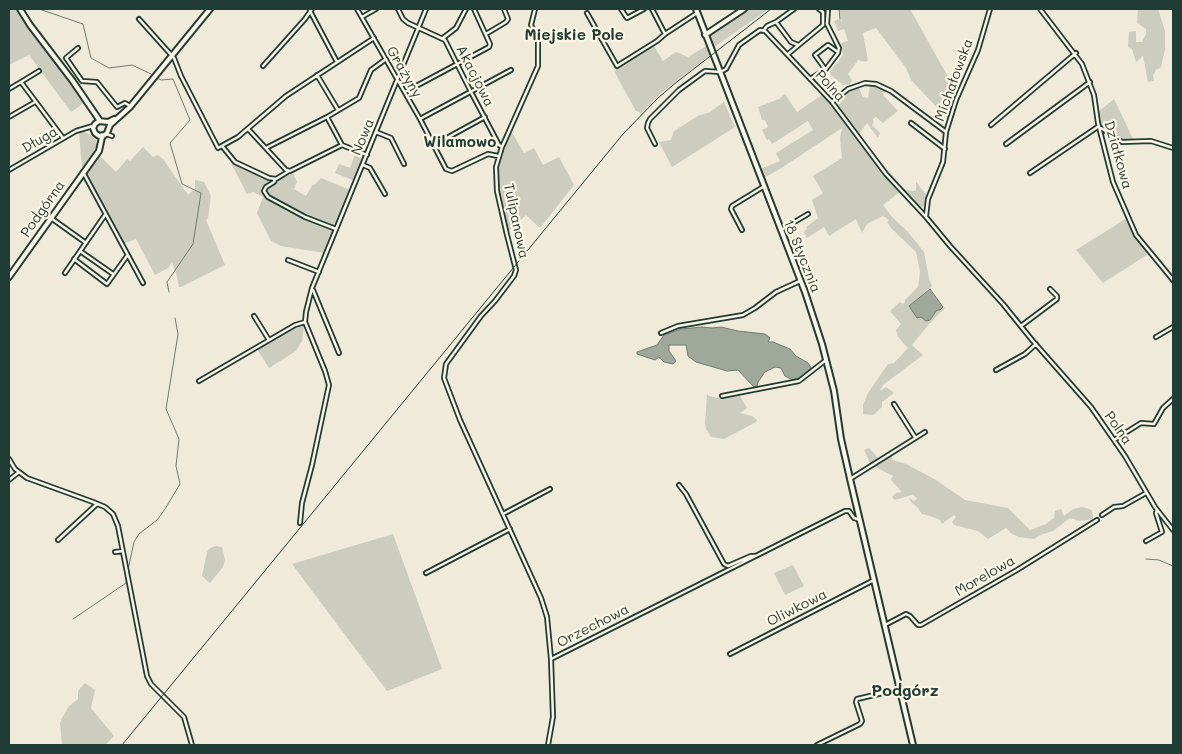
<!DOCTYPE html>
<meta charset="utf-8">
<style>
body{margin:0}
#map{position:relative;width:1182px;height:754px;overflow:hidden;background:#efeada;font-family:Mali,sans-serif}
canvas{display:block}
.frame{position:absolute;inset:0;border:10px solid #1f3d34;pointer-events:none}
</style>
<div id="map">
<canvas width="1182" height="754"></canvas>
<div class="frame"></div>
</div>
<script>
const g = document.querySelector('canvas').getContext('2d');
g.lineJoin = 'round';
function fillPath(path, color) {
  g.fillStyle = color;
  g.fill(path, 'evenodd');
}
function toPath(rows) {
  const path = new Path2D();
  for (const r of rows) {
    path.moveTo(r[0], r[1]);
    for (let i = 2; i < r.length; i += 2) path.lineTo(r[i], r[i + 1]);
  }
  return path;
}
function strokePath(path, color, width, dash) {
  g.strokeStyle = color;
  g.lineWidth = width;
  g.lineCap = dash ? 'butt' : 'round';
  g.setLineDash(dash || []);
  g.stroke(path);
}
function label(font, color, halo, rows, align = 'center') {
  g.font = font + ' Mali,sans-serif';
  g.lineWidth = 4.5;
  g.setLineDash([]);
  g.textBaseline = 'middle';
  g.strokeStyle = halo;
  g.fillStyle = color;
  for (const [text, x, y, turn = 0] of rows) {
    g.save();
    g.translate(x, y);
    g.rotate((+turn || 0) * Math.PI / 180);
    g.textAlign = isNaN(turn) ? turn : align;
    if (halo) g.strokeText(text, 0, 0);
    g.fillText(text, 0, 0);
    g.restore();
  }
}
fillPath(toPath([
 [9,9,16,9,84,103,71,112,29,55,9,65],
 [748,9,769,9,714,47,710,38,712,34],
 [839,9,910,9,957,93,948,119,911,80,906,68,876,28,863,33,868,60,866,62,858,60,848,74,852,80,850,84,843,85,831,75,830,72,843,55,841,43,848,41,844,29,838,31,834,21,840,19,842,22],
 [1138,9,1158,9,1165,31,1165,49,1161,67,1156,70,1153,75,1154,81,1148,82,1143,56,1136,62,1132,49,1128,47,1129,32,1136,31,1136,42,1142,42,1146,34,1146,29,1137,23],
 [708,45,711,54,661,93,641,113,636,111,614,71,654,46,663,61,676,52,688,57],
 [870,85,886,90,883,95,898,111,883,123,876,117,873,119,874,122,872,125,880,133,878,138,867,123,858,135,902,187,907,190,913,191,916,190,916,182,928,197,926,204,922,207,919,207,888,174,846,120,839,108,833,101,849,90,858,86,863,97,868,98],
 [785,94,797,112,822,95,838,111,885,175,901,191,883,205,892,217,908,232,924,252,929,279,932,286,909,306,921,317,930,320,937,310,946,307,929,324,912,345,923,355,883,385,880,391,886,387,894,393,882,402,882,407,873,415,863,414,863,405,868,393,888,364,894,363,908,348,898,337,896,330,901,324,890,311,900,302,903,304,905,302,905,300,918,287,920,272,916,252,891,228,887,222,889,220,883,216,867,224,862,233,856,219,829,236,824,227,807,238,804,232,807,229,806,227,818,218,812,200,823,193,813,176,842,158,840,138,842,128,783,167,764,178,760,169,780,161,776,153,813,130,808,121,772,144,769,139,767,140,762,130,768,127,765,120,762,120,758,107,779,99],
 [1114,99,1134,141,1123,141,1101,126,1098,112],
 [724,102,735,127,672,167,659,142,671,140,674,131,698,116,710,112],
 [81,131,89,134,96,140,97,144,93,154,82,168,79,132],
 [511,131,524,153,534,148,543,165,559,157,574,185,540,228,526,215,508,232,500,198,497,169,499,155],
 [143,147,153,157,158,155,163,159,188,195,195,188,195,180,204,182,211,196,208,218,206,220,225,265,181,287,179,287,176,273,172,262,168,268,155,275,136,239,123,244,85,174,99,155,116,172,127,159,130,161],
 [355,154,363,157,363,160,355,181,335,173,339,164,350,168],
 [231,163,271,182,293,173,297,182,294,189,306,196,313,184,314,185,321,178,350,190,324,253,281,246,271,241,257,213,263,197,253,192,247,194],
 [1127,218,1134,234,1150,253,1103,283,1076,250],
 [302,324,304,325,302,341,296,351,269,368,257,349],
 [707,394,709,396,718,398,739,394,747,408,740,413,752,416,757,420,756,422,724,439,711,437,706,429,705,423],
 [869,448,881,461,891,455,893,460,906,464,936,480,965,500,1008,508,1030,530,1046,524,1054,518,1055,511,1061,509,1064,516,1073,509,1082,507,1092,510,1093,519,1079,521,1070,518,1053,531,1040,535,1034,539,1019,537,1012,534,1006,528,988,539,978,531,954,525,952,522,956,517,954,515,942,524,940,520,936,518,922,514,917,507,910,501,909,498,915,501,917,498,912,495,895,500,892,497,896,493,902,492,891,480,893,476,871,465,864,450],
 [393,534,442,669,387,691,292,564],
 [215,546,222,547,225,560,223,567,210,583,202,576,207,552,209,549],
 [793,565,804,586,785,595,774,573],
 [85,683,95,690,91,708,114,736,105,745,62,745,60,723,62,718,69,706,78,699,78,691]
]), '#cccdbf');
const water = toPath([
 [930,289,943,307,940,310,937,310,930,320,926,321,921,317,917,318,909,306,930,289],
 [702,327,712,328,721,327,738,331,765,334,770,338,768,342,773,342,790,349,796,356,808,363,812,369,803,377,793,380,785,376,781,368,775,367,765,372,758,382,757,386,754,387,738,370,727,371,696,362,688,356,686,345,669,345,669,351,676,361,673,364,664,362,659,357,655,360,637,354,637,352,657,345,664,335,681,329,702,327]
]);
fillPath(water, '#9fa89a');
strokePath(water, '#6c7d71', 1);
strokePath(toPath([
 [39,9,83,24,91,58,109,68,132,65,151,74],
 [839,9,840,19],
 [157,78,161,80,173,79,190,120,170,143,182,184,201,193,193,244,167,282,169,292],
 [1146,559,1159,560,1173,566],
 [128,570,134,542,139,534,157,520,165,509,180,484,176,466,179,439,166,409,178,334,175,318],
 [73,619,126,583,127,578]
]), '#6c7d71', 1);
const street = toPath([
 [357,9,420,119,446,169,452,171,488,154,498,156],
 [398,9,403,19,408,23,445,40,471,92,499,145,502,147],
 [535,9,531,25,538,39,538,66,502,147,496,167,497,191,507,235,516,270,514,276,495,301,481,316,446,364,444,378,460,420,541,598,547,617,551,659,845,511,849,511,854,518,860,520],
 [621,9,627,18,644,9],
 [652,9,665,34],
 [1040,9,1082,64,1094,95,1098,123,1113,182,1136,235,1173,280],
 [310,11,337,62],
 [587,13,617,66,657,41,665,34,697,13],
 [362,17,376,9],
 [139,19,174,58,181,76,218,148,238,137,286,96,374,38],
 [776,22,791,42,798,45],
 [764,30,767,26,776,22,794,9],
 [486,34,506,22,508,19,504,9],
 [443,38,456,28,466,9],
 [78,48,66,58,82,81,97,82,117,107,125,103,130,106],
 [788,54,823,25,823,12,819,9],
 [263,66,305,19,312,9],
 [825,69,815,55,828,45,838,52],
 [317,75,338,110],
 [810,79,826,69,838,53,839,48,827,24,828,9],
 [21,82,39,71],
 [9,89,21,82,63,138],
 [405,92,489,47,490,44,474,9],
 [832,102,848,89,865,83,876,84,891,91,946,132],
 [9,117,35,102],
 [327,117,342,145],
 [420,119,511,70],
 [911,123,945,149],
 [991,125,1076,53],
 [1101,128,1122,142,1151,141,1173,148],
 [249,130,286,170,290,171,342,145,367,155],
 [376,132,391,138,404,164],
 [106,134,112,136],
 [655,144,647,128,648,123,650,119,679,90,705,71,720,72,726,69,739,45,760,30,765,31,832,102,886,174,926,217,950,246,1003,304,1032,340,1091,407,1125,456,1155,507,1173,530],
 [1006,144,1090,82],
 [434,145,485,117],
 [222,146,235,162,269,178,276,179,289,171],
 [266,148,327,117,359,98,371,70,386,59],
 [363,165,370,168,385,194],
 [9,170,76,131,93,126],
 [83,172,143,283],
 [1030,173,1099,126],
 [275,179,274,182,266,187,264,191,268,197,305,217,336,229],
 [926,216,928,199,943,162,946,132,956,100,978,50,990,9],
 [51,218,86,243],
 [742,230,731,209,732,206,763,187],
 [781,230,808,214],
 [80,251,113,274],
 [74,259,107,284,127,256],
 [288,260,319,272],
 [65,273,105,215],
 [313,290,339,353],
 [254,316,269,340],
 [1021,326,1057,299,1057,296,1050,289],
 [661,333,678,326,743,315,755,308,776,292,800,281],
 [1156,337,1173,327],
 [996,370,1025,354,1036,344],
 [199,381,295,325,305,322],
 [722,396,799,381,826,360],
 [894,404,915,437],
 [1114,440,1141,423,1154,424,1163,408,1173,399],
 [9,459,15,469,27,478,93,502,105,507,113,514,118,526,147,676,151,684,184,717,192,745],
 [850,479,925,432],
 [9,480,19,472],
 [679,485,686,494,724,564,728,566,751,556,755,556],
 [503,514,550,489],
 [1102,515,1114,507,1123,506,1146,493],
 [300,523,302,503,312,465,329,385,325,371,305,322,306,312,312,288,426,9],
 [58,540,97,504],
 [1146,541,1162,532,1156,513,1157,510],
 [115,552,123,551],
 [426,573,510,529],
 [885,625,906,614,910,616,918,625,921,625,1017,570,1097,520],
 [730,654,874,580],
 [548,745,553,717,551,659],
 [817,745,860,724,862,721,856,702,857,699,900,689]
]);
const secondary = toPath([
 [20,9,30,25,72,80,100,121],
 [696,9,805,292,822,344,834,391,841,439,851,483,913,745],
 [705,35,744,9],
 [104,135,99,136,95,133,93,128,95,124,99,121,108,122,114,119],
 [9,277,99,151,102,137,107,133,110,125,130,107,210,9]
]);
strokePath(street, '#1f3d34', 6);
strokePath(secondary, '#1f3d34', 8);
strokePath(street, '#fcf5e5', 2.5);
strokePath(secondary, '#fcf5e5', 4);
strokePath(toPath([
 [122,745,623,134,658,98,673,85,771,9]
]), '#1f3d34', 1);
label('14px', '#1f3d34', '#fcf5e5', [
 ["Grażyny",404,72,60],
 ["Akacjowa",475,76,63],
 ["Michałowska",954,80,-70],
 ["Polna",830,86,48],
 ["Nowa",363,137,-68],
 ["Długa",40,140,-30],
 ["Działkowa",1118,155,74],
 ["Podgórna",43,209,-55],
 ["Tulipanowa",516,221,78],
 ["18 Stycznia",802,256,68],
 ["Polna",1118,428,55],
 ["Morelowa",985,576,-30],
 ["Oliwkowa",797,608,-27],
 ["Orzechowa",593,626,-27]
]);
label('bold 15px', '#1f3d34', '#fcf5e5', [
 ["Miejskie Pole",574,35],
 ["Wilamowo",460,142]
]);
label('bold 16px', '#1f3d34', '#fcf5e5', [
 ["Podgórz",905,691]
]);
</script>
